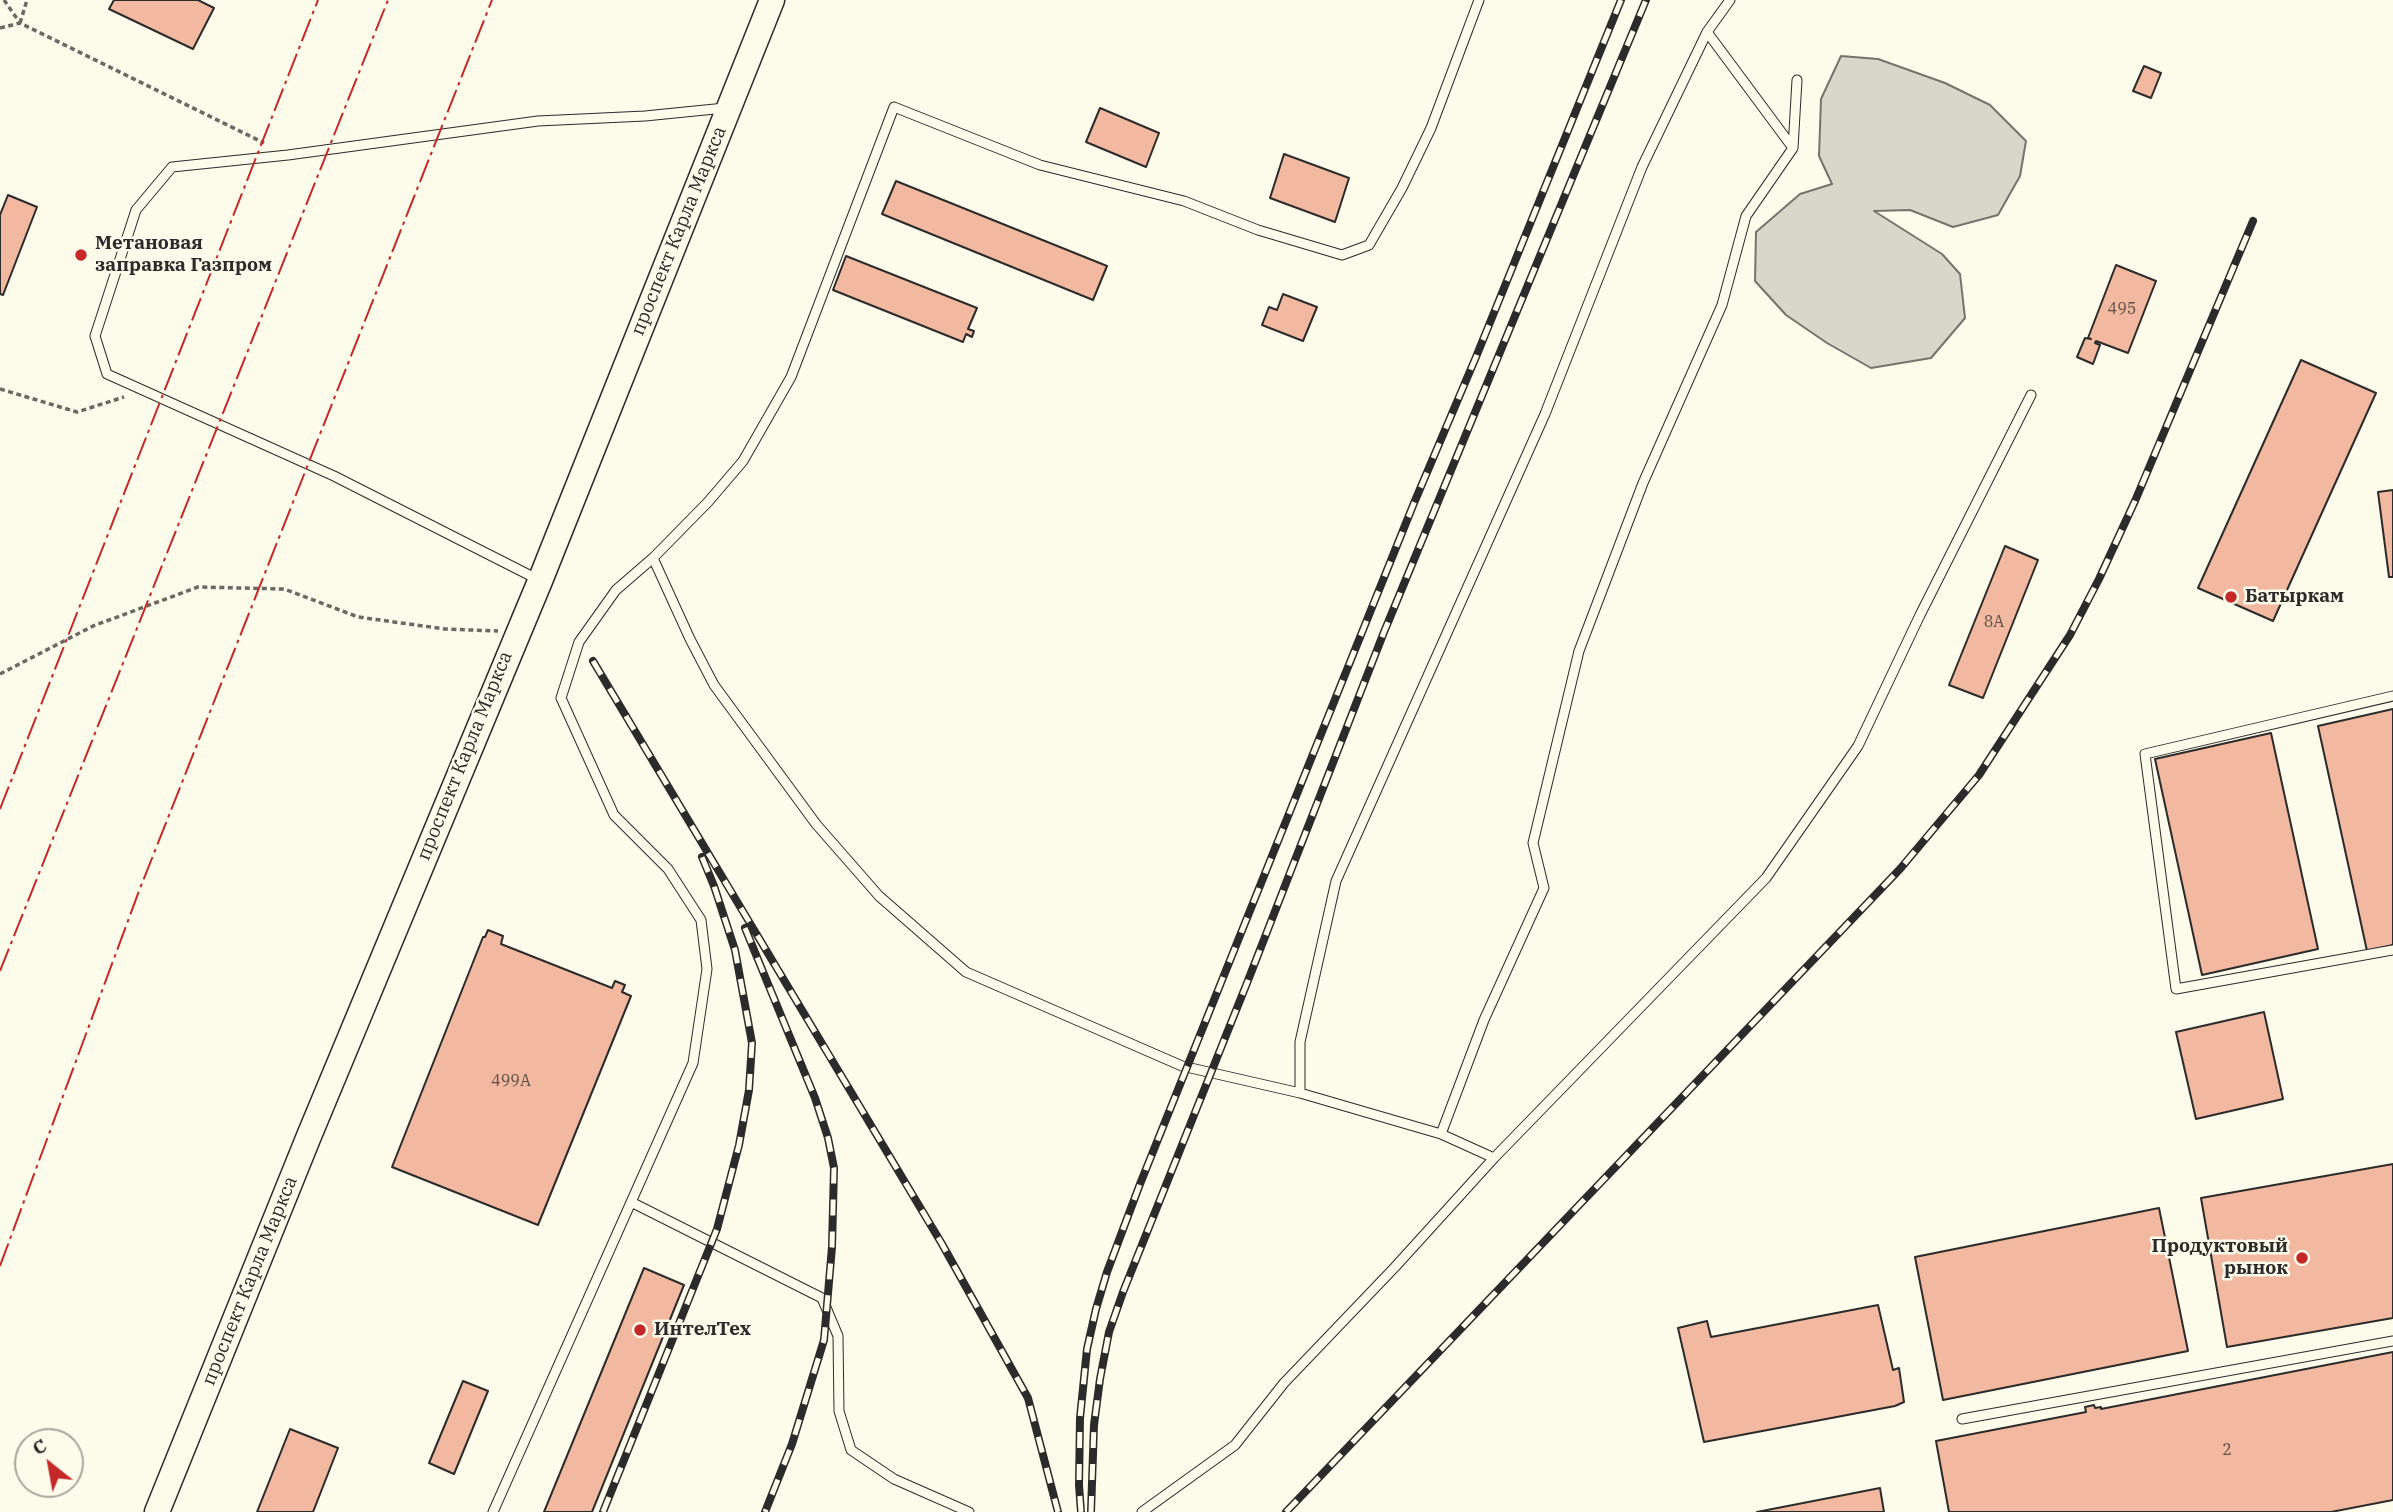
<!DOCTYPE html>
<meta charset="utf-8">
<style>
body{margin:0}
#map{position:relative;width:2393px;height:1512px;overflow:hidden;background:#fdfbea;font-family:"IBM Plex Serif",serif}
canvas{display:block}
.north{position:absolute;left:14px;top:1428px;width:70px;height:70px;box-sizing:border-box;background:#fdfbea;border:2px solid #a9a89e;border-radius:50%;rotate:329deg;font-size:19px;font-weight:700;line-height:28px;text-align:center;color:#2b2b2b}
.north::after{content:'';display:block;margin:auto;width:24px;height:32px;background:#c62828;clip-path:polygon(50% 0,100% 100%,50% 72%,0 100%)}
</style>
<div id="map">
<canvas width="2393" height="1512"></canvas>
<div class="north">С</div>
</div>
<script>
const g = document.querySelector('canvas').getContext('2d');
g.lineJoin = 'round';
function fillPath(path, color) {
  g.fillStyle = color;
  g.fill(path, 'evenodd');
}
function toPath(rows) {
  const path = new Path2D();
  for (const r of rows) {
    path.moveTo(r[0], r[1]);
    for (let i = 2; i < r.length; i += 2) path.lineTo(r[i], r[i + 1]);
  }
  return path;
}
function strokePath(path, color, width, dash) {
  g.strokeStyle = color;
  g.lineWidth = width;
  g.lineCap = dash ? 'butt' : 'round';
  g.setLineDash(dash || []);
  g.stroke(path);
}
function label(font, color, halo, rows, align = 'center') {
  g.font = font + ' "IBM Plex Serif",serif';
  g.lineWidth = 5;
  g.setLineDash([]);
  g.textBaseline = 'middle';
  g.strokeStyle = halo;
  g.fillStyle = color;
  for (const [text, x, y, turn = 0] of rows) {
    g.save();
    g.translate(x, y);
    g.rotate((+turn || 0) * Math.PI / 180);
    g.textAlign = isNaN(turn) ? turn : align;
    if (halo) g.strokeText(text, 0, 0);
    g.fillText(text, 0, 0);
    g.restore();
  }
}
const water = toPath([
 [1841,56,1878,59,1945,83,1990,105,2026,141,2020,176,1998,215,1953,227,1910,210,1874,211,1942,254,1960,274,1965,318,1931,358,1871,368,1827,343,1786,315,1755,281,1756,232,1800,194,1832,184,1819,156,1821,99,1841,56]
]);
fillPath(water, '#d8d7c9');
strokePath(water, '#74746e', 2);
const building = toPath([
 [114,0,198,0,214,8,193,49,109,9,114,0],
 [2144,66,2161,73,2151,98,2133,91,2144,66],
 [1100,108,1159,133,1146,167,1086,142,1100,108],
 [1284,154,1349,178,1335,222,1270,198,1284,154],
 [896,181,1107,266,1093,300,882,214,896,181],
 [8,195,37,207,3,295,0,294,0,215,8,195],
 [846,256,977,308,968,329,974,331,972,337,966,334,963,342,833,290,846,256],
 [2116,265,2156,281,2128,353,2096,341,2095,343,2100,345,2093,364,2077,357,2085,338,2091,339,2088,338,2116,265],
 [1283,294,1317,307,1303,341,1262,325,1269,307,1277,310,1283,294],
 [2301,360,2376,393,2273,621,2198,588,2301,360],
 [2393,490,2393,577,2389,577,2378,492,2393,490],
 [2005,546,2038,560,1983,698,1949,685,2005,546],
 [2393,709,2393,945,2367,951,2318,726,2393,709],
 [2271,733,2318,949,2202,975,2155,759,2271,733],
 [488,930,503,936,501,944,612,988,615,981,625,985,622,992,631,996,538,1225,392,1167,483,937,485,937,488,930],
 [2264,1012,2283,1099,2196,1119,2176,1032,2264,1012],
 [2393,1164,2393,1318,2227,1347,2201,1198,2393,1164],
 [2159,1208,2188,1351,1943,1400,1915,1257,2159,1208],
 [644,1268,684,1285,592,1512,544,1512,644,1268],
 [1878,1305,1893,1370,1899,1368,1904,1402,1895,1406,1704,1442,1678,1328,1707,1321,1711,1337,1878,1305],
 [2393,1352,2393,1500,2331,1512,1949,1512,1936,1441,2086,1412,2085,1407,2094,1405,2095,1408,2101,1407,2101,1409,2393,1352],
 [463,1381,488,1391,454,1474,429,1463,463,1381],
 [290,1429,338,1448,313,1512,257,1512,290,1429],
 [1880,1488,1884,1512,1757,1512,1880,1488]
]);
fillPath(building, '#f2b8a0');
strokePath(building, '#2b2b2b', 2);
const service = toPath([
 [1707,32,1793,148],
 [653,558,690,639,714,685,816,824,879,896,966,972,1182,1066,1300,1093,1441,1134,1494,1158],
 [539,580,334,476,107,374,95,336,136,210,172,167,288,155,538,121,645,116,725,108],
 [2393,696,2145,754,2176,989,2393,950],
 [1300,1093,1300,1042,1336,881,1545,414,1642,167,1707,32,1730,0],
 [1441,1134,1484,1020,1544,888,1533,843,1579,651,1643,483,1722,305,1746,216,1793,148,1797,80],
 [631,1202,822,1298,838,1336,839,1411,851,1450,894,1479,969,1512],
 [1962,1419,2393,1341],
 [493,1512,693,1063,707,969,701,920,668,869,614,815,561,698,579,642,616,590,653,558,708,502,743,461,791,377,894,107,1040,165,1184,201,1258,230,1342,255,1369,245,1402,188,1431,128,1479,0],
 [1142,1512,1235,1445,1284,1383,1395,1267,1494,1158,1766,878,1858,746,1920,615,2031,395]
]);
const secondary = toPath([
 [157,1512,309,1136,540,581,772,0]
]);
strokePath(service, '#2b2b2b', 11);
strokePath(secondary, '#2b2b2b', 27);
strokePath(toPath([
 [4,0,20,23],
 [20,23,27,0],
 [0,28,20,23,264,143],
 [0,389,77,412,124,397],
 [0,674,93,626,198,587,284,589,358,617,445,629,498,631]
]), '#6a6964', 3.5, [5, 3.5]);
strokePath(service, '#fdfbea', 9);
strokePath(secondary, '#fdfbea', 24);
const rail = toPath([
 [593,661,942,1244,1028,1398,1058,1512],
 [745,928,815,1098,828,1138,834,1168,832,1247,824,1340,792,1444,765,1512],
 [603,1512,717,1229,739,1145,749,1090,752,1043,735,950,714,886,702,857],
 [1081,1512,1079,1485,1080,1418,1087,1349,1096,1309,1107,1272,1140,1184,1414,503,1476,357,1621,0],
 [1091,1512,1094,1425,1100,1379,1109,1332,1123,1292,1247,983,1384,632,1646,0],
 [1286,1512,1900,869,1979,775,2070,635,2099,579,2135,501,2253,221]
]);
strokePath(rail, '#2b2b2b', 8);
strokePath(rail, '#fdfbea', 5, [16]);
strokePath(toPath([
 [0,809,318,0],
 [0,971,388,0],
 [0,1266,139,891,492,0]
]), '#c62828', 2, [24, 5, 3.5, 5]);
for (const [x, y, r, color] of [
 [81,255,7,"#c62828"],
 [2231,597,7,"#c62828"],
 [2302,1258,7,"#c62828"],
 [640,1330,7,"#c62828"]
]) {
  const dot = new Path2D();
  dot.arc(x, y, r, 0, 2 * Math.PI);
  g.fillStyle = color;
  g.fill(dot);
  strokePath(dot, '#fdfbea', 2.5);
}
label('16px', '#5d4e48', null, [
 ["495",2122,309],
 ["8А",1994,622],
 ["499А",511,1081],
 ["2",2227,1450]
]);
label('19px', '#2b2b2b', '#fdfbea', [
 ["проспект Карла Маркса",679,231,-68],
 ["проспект Карла Маркса",465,756,-68],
 ["проспект Карла Маркса",250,1281,-68]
]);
label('bold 19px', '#2b2b2b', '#fdfbea', [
 ["Метановая",95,244],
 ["заправка Газпром",95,266],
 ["Батыркам",2245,597],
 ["Продуктовый",2288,1247,"right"],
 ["рынок",2288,1269,"right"],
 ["ИнтелТех",654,1330]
], 'left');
</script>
